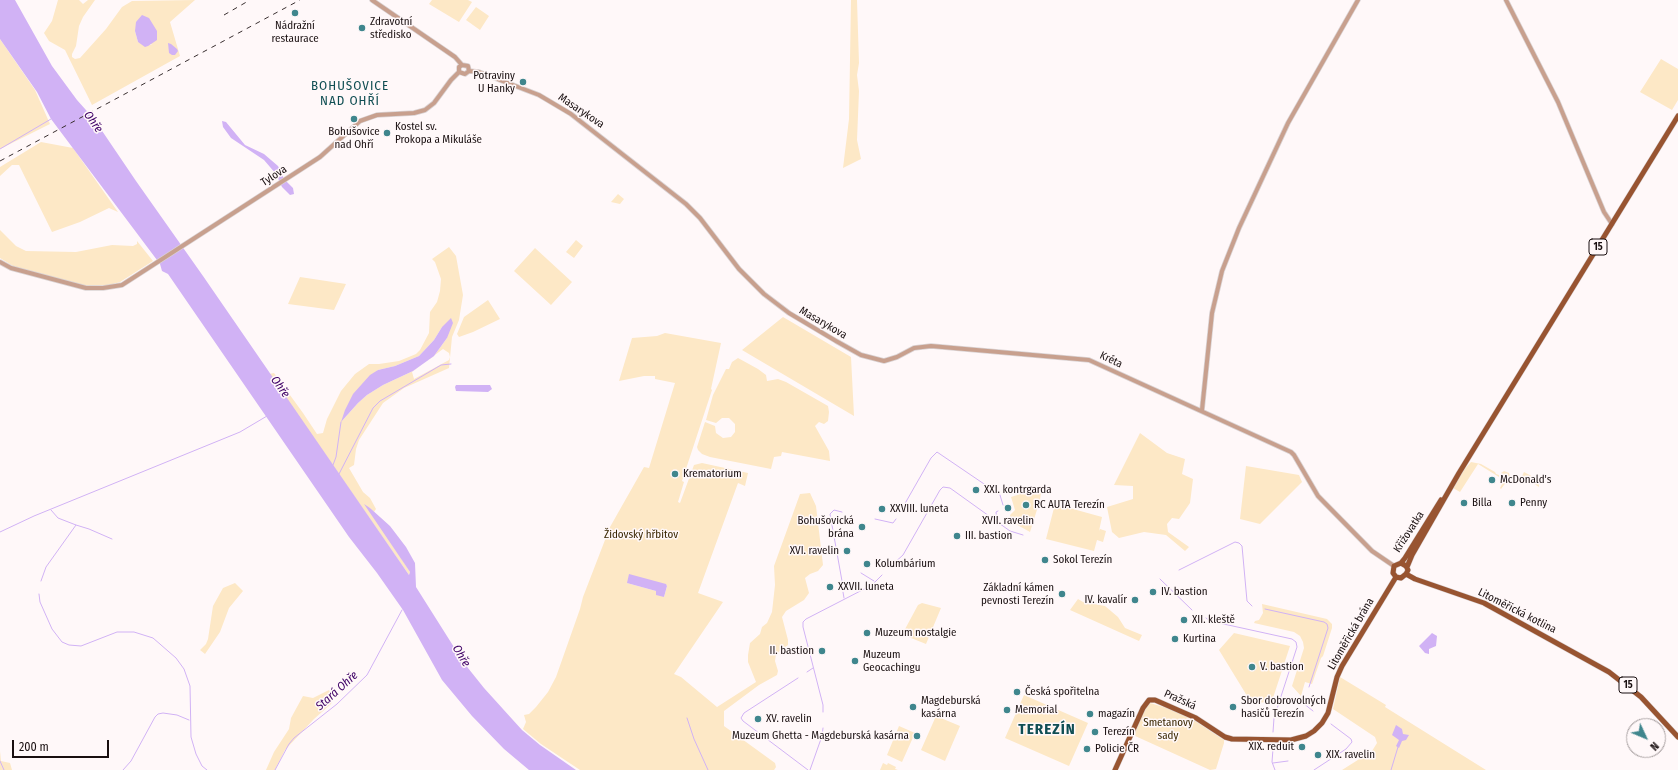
<!DOCTYPE html>
<meta charset="utf-8">
<style>
body{margin:0}
#map{position:relative;width:1678px;height:770px;overflow:hidden;background:#fff8f9;font-family:"Fira Sans Condensed",sans-serif}
canvas{display:block}
.north{position:absolute;left:1626px;top:718px;width:40px;height:40px;box-sizing:border-box;background:#fff8f9;border:1px solid #a39b9c;border-radius:50%;rotate:134deg;font-size:11px;font-weight:700;line-height:16px;text-align:center;color:#190f10}
.north::after{content:'';display:block;margin:auto;width:14px;height:18px;background:#3f868d;clip-path:polygon(50% 0,100% 100%,50% 72%,0 100%)}
.scale{position:absolute;left:12px;top:740px;width:97px;height:18px;box-sizing:border-box;border:2px solid #190f10;border-top:0;padding-left:5px;font-size:12px;line-height:14px;white-space:nowrap;color:#190f10;-webkit-text-stroke:3px #fff8f9;paint-order:stroke}
</style>
<div id="map">
<canvas width="1678" height="770"></canvas>
<div class="north">N</div>
<div class="scale">200 m</div>
</div>
<script>
const g = document.querySelector('canvas').getContext('2d');
g.lineJoin = 'round';
function fillPath(path, color) {
  g.fillStyle = color;
  g.fill(path, 'evenodd');
}
function toPath(rows) {
  const path = new Path2D();
  for (const r of rows) {
    path.moveTo(r[0], r[1]);
    for (let i = 2; i < r.length; i += 2) path.lineTo(r[i], r[i + 1]);
  }
  return path;
}
function strokePath(path, color, width, dash) {
  g.strokeStyle = color;
  g.lineWidth = width;
  g.lineCap = dash ? 'butt' : 'round';
  g.setLineDash(dash || []);
  g.stroke(path);
}
function label(font, color, halo, rows, align = 'center') {
  g.font = font + ' "Fira Sans Condensed",sans-serif';
  g.lineWidth = 3;
  g.setLineDash([]);
  g.textBaseline = 'middle';
  g.strokeStyle = halo;
  g.fillStyle = color;
  for (const [text, x, y, turn = 0] of rows) {
    g.save();
    g.translate(x, y);
    g.rotate((+turn || 0) * Math.PI / 180);
    g.textAlign = isNaN(turn) ? turn : align;
    if (halo) g.strokeText(text, 0, 0);
    g.fillText(text, 0, 0);
    g.restore();
  }
}
fillPath(toPath([
 [58,0,79,0,83,4,88,0,95,0,83,17,79,26,76,46,72,54,72,57,75,59,80,58,106,29,122,7,132,1,195,0,170,22,180,56,92,105,65,50,49,41,44,33,52,21],
 [135,31,152,45,138,42],
 [432,0,468,0,472,2,459,22,429,4],
 [851,0,857,0,859,63,857,75,859,91,857,140,861,159,843,168,849,119],
 [476,7,489,16,480,30,466,20],
 [0,39,35,90,50,124,0,149],
 [1661,59,1678,69,1678,100,1672,110,1640,92],
 [41,142,73,148,118,212,109,208,80,222,52,232,19,165,12,165,0,176,0,167],
 [618,194,624,199,620,204,611,202],
 [0,230,16,246,26,251,76,252,112,245,133,246,137,244,137,241,153,261,120,282,110,285,84,286,13,266,0,258],
 [576,240,583,246,574,258,566,252],
 [449,247,456,256,463,295,459,320,452,337,449,368,404,388,383,403,359,440,356,449,354,465,349,468,363,492,370,498,376,509,374,512,369,507,410,572,409,575,269,374,274,373,303,413,317,434,323,433,327,419,341,391,355,374,369,364,379,364,399,361,416,354,420,350,429,333,430,312,437,302,440,291,441,279,435,262,432,259],
 [442,327,447,338,434,356,413,371,383,385,367,395,358,403,342,421,378,370,395,366,419,356,434,340],
 [443,349,449,353,450,357,449,360,414,379,412,372],
 [535,248,572,282,551,305,514,271],
 [300,277,346,284,334,310,288,304],
 [488,300,500,319,473,332,459,337,457,334,464,317],
 [783,317,851,357,854,416,742,350],
 [665,333,721,343,711,389,712,390,682,481,684,482,678,502,680,503,694,465,702,463,748,473,745,486,738,483,698,593,723,602,674,674,681,677,717,707,756,682,748,662,748,655,750,643,760,634,762,627,767,623,772,612,775,585,774,566,800,494,810,493,816,506,823,565,818,571,810,574,805,578,809,593,804,600,786,611,782,617,788,640,788,645,776,654,775,661,778,671,777,675,759,685,724,711,724,726,775,763,776,767,774,770,580,770,541,744,523,729,526,722,524,715,529,714,536,707,548,692,556,677,580,609,583,597,610,527,644,467,649,468,675,383,655,379,655,376,644,376,619,381,632,338,657,336],
 [627,583,667,585,667,586,664,597,656,591],
 [738,358,758,369,766,375,767,381,778,379,786,382,828,406,829,412,828,421,824,424,819,422,815,426,829,451,830,461,782,452,781,456,774,457,771,469,710,457,702,454,698,450,697,447,705,422,715,426,716,433,723,438,731,437,735,432,735,424,729,418,722,418,716,423,706,420,713,395,726,369,729,369,732,362],
 [1140,433,1167,453,1185,459,1182,474,1193,479,1190,503,1179,519,1172,518,1167,524,1168,532,1189,547,1185,551,1166,535,1144,532,1119,538,1112,532,1107,507,1133,499,1133,486,1114,485],
 [1471,462,1481,464,1495,472,1496,474,1499,475,1499,477,1478,464,1460,492,1453,488,1462,472],
 [1246,466,1299,475,1302,482,1260,524,1240,519],
 [1504,471,1509,473,1510,477,1501,489,1500,488,1503,482,1501,477,1502,474,1501,473],
 [1524,472,1537,479,1539,483,1539,487,1522,476],
 [1039,488,1041,492,1040,500,1030,532,1012,522,1010,515,1015,510,1011,497],
 [1055,504,1102,517,1099,531,1100,529,1106,531,1103,542,1097,540,1094,551,1046,539],
 [235,583,243,591,229,608,220,632,205,654,200,650,206,644,208,639,213,606,223,588],
 [1078,599,1083,602,1105,606,1118,617,1125,628,1142,635,1139,641,1070,610],
 [922,603,941,608,926,644,906,636,904,631,918,605],
 [1262,604,1327,619,1332,624,1332,628,1323,656,1321,658,1312,684,1305,682,1301,696,1292,686,1304,648,1303,642,1300,636,1294,632,1254,623,1255,621,1259,620,1263,613],
 [1234,633,1290,646,1272,701,1252,704,1219,650],
 [1340,677,1386,705,1385,707,1486,770,1342,770,1372,751,1377,743,1375,737,1333,709],
 [329,690,334,697,331,704,314,719,285,750,275,770,266,770,274,752,289,729,291,718,303,696,313,698],
 [1024,695,1088,723,1069,766,1005,738],
 [1150,703,1167,708,1192,719,1224,740,1224,743,1216,769,1210,770,1133,735,1143,711],
 [936,716,960,726,945,761,921,750],
 [899,726,915,733,902,762,887,755],
 [0,751,1,761,10,763,12,770,0,770],
 [883,763,887,765,888,763,896,767,895,769,898,770,880,770]
]), '#fde8c6');
fillPath(toPath([
 [0,0,15,0,52,66,77,100,94,119,136,181,203,276,409,575,410,572,364,504,370,508,390,526,406,547,415,563,416,587,464,663,484,688,522,730,540,745,576,770,529,770,504,749,472,716,442,680,403,610,377,573,349,537,168,274,162,271,160,264,51,119,37,92,0,39],
 [142,15,149,18,157,31,157,40,148,46,145,47,138,42,135,31,136,22],
 [168,43,171,44,177,49,178,51,175,55,172,55,169,53],
 [222,121,226,122,245,145,264,154,278,166,284,179,293,188,294,194,290,195,282,187,276,174,264,160,231,138,223,127],
 [451,318,453,323,447,338,434,356,413,371,383,385,367,395,358,403,341,422,345,410,353,394,370,375,378,370,395,366,419,356,434,340,442,327],
 [456,385,490,385,492,389,488,392,456,391,455,387],
 [629,574,666,584,667,586,664,597,656,595,656,591,627,583],
 [1432,633,1437,636,1436,646,1429,649,1429,654,1425,653,1419,646],
 [1396,725,1402,729,1403,734,1409,735,1406,740,1402,741,1399,748,1396,746,1399,740,1392,735]
]), '#d1b2f5');
strokePath(toPath([
 [0,149,51,119],
 [333,465,336,457,341,422],
 [339,474,373,408,380,401,441,365,451,364],
 [1000,495,1003,505],
 [903,507,931,458,937,452,990,488],
 [875,519,893,523,896,519],
 [997,521,996,512,998,511],
 [76,525,89,529,112,539],
 [0,532,34,516,240,432,267,416],
 [893,564,903,555,940,490,943,487,950,488,1010,531,1023,535],
 [1179,570,1235,542,1239,543,1242,546,1247,601,1252,606],
 [861,573,874,581],
 [1160,579,1192,610],
 [41,581,46,567,76,525,58,518,51,510],
 [842,581,830,514,834,510,842,512],
 [843,592,844,598],
 [39,594,40,602,52,629,62,642,69,645,81,646,117,632,134,632,153,638,176,658,184,669,190,686,191,737,196,754,202,766,207,770],
 [1265,609,1324,622,1327,624,1328,628,1309,687],
 [1206,618,1210,621,1292,639,1296,642,1297,647,1274,718,1273,732],
 [807,672,813,668],
 [798,678,744,713,741,718,743,721,808,770],
 [1304,699,1303,703,1313,711],
 [823,712,823,705,803,627,803,622,806,619,872,585,882,575],
 [687,718,694,739,708,770],
 [1273,749,1272,762,1275,770],
 [0,761,4,770],
 [1273,763,1288,761],
 [123,770,131,761,155,717,158,714,163,713,177,715,189,720],
 [275,770,289,744,294,738,337,704,367,675,402,610],
 [810,770,822,736,823,728],
 [1314,770,1346,749,1352,742,1351,739,1331,724],
 [1391,770,1398,747]
]), '#d1b2f5', 1);
const minor = toPath([
 [372,0,455,57,462,65],
 [1506,0,1558,102,1604,212,1612,224],
 [469,71,479,72,539,95,571,114,686,204,700,218,739,269,764,294,789,313,836,341,861,355,884,361,897,357,914,348,931,346,1089,360,1291,452,1294,455,1318,496,1372,551,1394,566],
 [459,72,459,67,462,65,468,66,469,71],
 [459,72,465,74,469,71],
 [0,262,11,268,86,288,103,288,122,285,320,157,360,121,377,115,414,113,425,110,434,103,451,80,459,72],
 [1202,410,1212,313,1222,271,1239,228,1288,123,1358,0]
]);
const major = toPath([
 [1401,563,1406,566,1408,570,1406,574,1401,578,1396,577,1393,573,1394,566,1401,563,1405,558,1441,500],
 [1407,567,1412,555,1459,473,1678,116],
 [1406,574,1415,579,1484,603,1609,672,1641,697,1678,737],
 [1115,770,1143,708,1149,700,1155,700,1196,718,1225,737,1232,739,1291,740,1306,736,1314,731,1322,723,1328,713,1337,677,1342,666,1396,577]
]);
strokePath(minor, '#dad3d4', 5.5);
strokePath(major, '#dad3d4', 6);
strokePath(minor, '#c8a08e', 4);
strokePath(major, '#985431', 5);
strokePath(toPath([
 [224,15,250,0],
 [0,161,300,0]
]), '#392f30', 1, [5, 5]);
for (const [x, y, r, color] of [
 [295,13,4,"#3f868d"],
 [362,28,4,"#3f868d"],
 [523,82,4,"#3f868d"],
 [354,119,4,"#3f868d"],
 [387,133,4,"#3f868d"],
 [675,474,4,"#3f868d"],
 [1492,480,4,"#3f868d"],
 [976,490,4,"#3f868d"],
 [1464,503,4,"#3f868d"],
 [1512,503,4,"#3f868d"],
 [1026,505,4,"#3f868d"],
 [1008,508,4,"#3f868d"],
 [882,509,4,"#3f868d"],
 [862,527,4,"#3f868d"],
 [957,536,4,"#3f868d"],
 [847,551,4,"#3f868d"],
 [1045,560,4,"#3f868d"],
 [867,564,4,"#3f868d"],
 [830,587,4,"#3f868d"],
 [1153,592,4,"#3f868d"],
 [1062,594,4,"#3f868d"],
 [1135,600,4,"#3f868d"],
 [1184,620,4,"#3f868d"],
 [867,633,4,"#3f868d"],
 [1175,639,4,"#3f868d"],
 [822,651,4,"#3f868d"],
 [855,661,4,"#3f868d"],
 [1252,667,4,"#3f868d"],
 [1017,692,4,"#3f868d"],
 [913,707,4,"#3f868d"],
 [1233,707,4,"#3f868d"],
 [1007,710,4,"#3f868d"],
 [1090,714,4,"#3f868d"],
 [758,719,4,"#3f868d"],
 [1095,732,4,"#3f868d"],
 [917,736,4,"#3f868d"],
 [1302,747,4,"#3f868d"],
 [1087,749,4,"#3f868d"],
 [1318,755,4,"#3f868d"]
]) {
  const dot = new Path2D();
  dot.arc(x, y, r, 0, 2 * Math.PI);
  g.fillStyle = color;
  g.fill(dot);
  strokePath(dot, '#fff8f9', 1.5);
}
for (const [x, y, w] of [
 [1598,247,18],
 [1628,685,18]
]) {
  const box = new Path2D();
  box.roundRect(x - w / 2, y - 8, w, 16, 3);
  g.fillStyle = '#fff8f9';
  g.fill(box);
  strokePath(box, '#190f10', 1);
}
label('bold 10px', '#190f10', null, [
 ["15",1598,247],
 ["15",1628,685]
]);
label('11px', '#190f10', '#fff8f9', [
 ["Zdravotní",370,22],
 ["středisko",370,35],
 ["Nádražní",295,26,"center"],
 ["restaurace",295,39,"center"],
 ["Potraviny",515,76,"right"],
 ["U Hanky",515,89,"right"],
 ["Kostel sv.",395,127],
 ["Prokopa a Mikuláše",395,140],
 ["Bohušovice",354,132,"center"],
 ["nad Ohří",354,145,"center"],
 ["Krematorium",683,474],
 ["McDonald's",1500,480],
 ["XXI. kontrgarda",984,490],
 ["Billa",1472,503],
 ["Penny",1520,503],
 ["RC AUTA Terezín",1034,505],
 ["XXVIII. luneta",890,509],
 ["Bohušovická",854,521,"right"],
 ["brána",854,534,"right"],
 ["XVII. ravelin",1008,521,"center"],
 ["III. bastion",965,536],
 ["XVI. ravelin",839,551,"right"],
 ["Sokol Terezín",1053,560],
 ["Kolumbárium",875,564],
 ["XXVII. luneta",838,587],
 ["Základní kámen",1054,588,"right"],
 ["pevnosti Terezín",1054,601,"right"],
 ["IV. bastion",1161,592],
 ["IV. kavalír",1127,600,"right"],
 ["XII. kleště",1192,620],
 ["Muzeum nostalgie",875,633],
 ["Kurtina",1183,639],
 ["II. bastion",814,651,"right"],
 ["Muzeum",863,655],
 ["Geocachingu",863,668],
 ["V. bastion",1260,667],
 ["Česká spořitelna",1025,692],
 ["Magdeburská",921,701],
 ["kasárna",921,714],
 ["Sbor dobrovolných",1241,701],
 ["hasičů Terezín",1241,714],
 ["Memorial",1015,710],
 ["magazín",1098,714],
 ["XV. ravelin",766,719],
 ["Terezín",1103,732],
 ["Muzeum Ghetta - Magdeburská kasárna",909,736,"right"],
 ["XIX. reduit",1294,747,"right"],
 ["Policie ČR",1095,749],
 ["XIX. ravelin",1326,755]
], 'left');
label('11px', '#190f10', '#fff8f9', [
 ["Masarykova",581,111,34],
 ["Tylova",274,176,-33],
 ["Masarykova",823,323,30],
 ["Kréta",1111,360,25],
 ["Křižovatka",1409,532,-57],
 ["Litoměřická kotlina",1517,611,27],
 ["Litoměřická brána",1351,634,-60],
 ["Pražská",1180,700,24]
]);
label('11px', '#392600', '#fff8f9', [
 ["Židovský hřbitov",641,535],
 ["Smetanovy",1168,723],
 ["sady",1168,736]
]);
label('italic 12px', '#3f0166', '#fff8f9', [
 ["Ohře",93,122,55],
 ["Ohře",280,387,55],
 ["Ohře",461,656,59],
 ["Stará Ohře",337,691,-42]
]);
g.letterSpacing = '1px';
label('13px', '#104e53', '#fff8f9', [
 ["BOHUŠOVICE",350,86],
 ["NAD OHŘÍ",350,101]
]);
g.letterSpacing = '0px';
g.letterSpacing = '1px';
label('bold 15px', '#104e53', '#fff8f9', [
 ["TEREZÍN",1047,730]
]);
g.letterSpacing = '0px';
</script>
